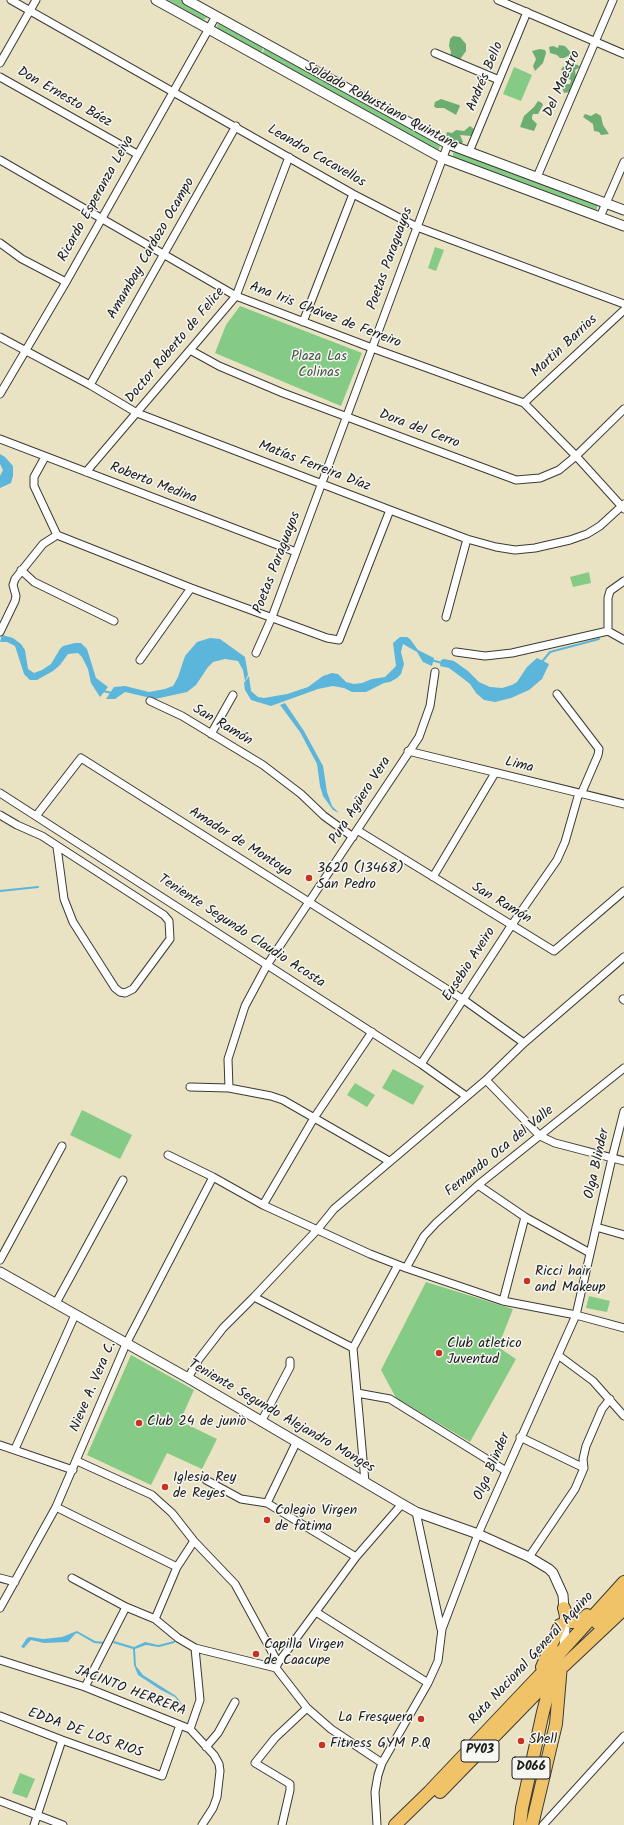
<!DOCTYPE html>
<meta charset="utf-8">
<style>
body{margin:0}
canvas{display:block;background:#eae3c3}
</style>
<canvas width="624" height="1825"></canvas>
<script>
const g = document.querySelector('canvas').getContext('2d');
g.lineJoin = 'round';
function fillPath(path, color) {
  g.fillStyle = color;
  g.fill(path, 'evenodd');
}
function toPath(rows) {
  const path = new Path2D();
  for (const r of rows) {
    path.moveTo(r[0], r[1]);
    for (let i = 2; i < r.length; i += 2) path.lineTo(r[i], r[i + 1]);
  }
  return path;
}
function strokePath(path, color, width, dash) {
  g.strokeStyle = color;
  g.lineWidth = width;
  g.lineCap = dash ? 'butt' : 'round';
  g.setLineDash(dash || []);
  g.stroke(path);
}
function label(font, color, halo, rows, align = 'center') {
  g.font = font + ' Kalam,sans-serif';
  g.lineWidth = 3;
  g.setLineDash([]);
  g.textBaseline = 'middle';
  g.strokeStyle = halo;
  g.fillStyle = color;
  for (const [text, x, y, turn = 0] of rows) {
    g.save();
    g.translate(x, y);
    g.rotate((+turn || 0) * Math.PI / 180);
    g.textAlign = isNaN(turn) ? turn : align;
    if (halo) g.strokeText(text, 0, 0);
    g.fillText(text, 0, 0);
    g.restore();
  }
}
fillPath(toPath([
 [168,0,183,0,208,15,208,17,203,20],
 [219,22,264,46,261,53,218,29,217,26],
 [265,47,440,145,439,149,437,151,262,54],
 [514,67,532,75,521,101,503,94],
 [455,151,597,204,597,209,595,211,453,158,453,153],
 [435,247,444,250,436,271,428,268],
 [240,306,362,353,341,406,215,353,226,325],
 [589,572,591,583,573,587,570,577],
 [393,1069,424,1086,413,1105,382,1088],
 [355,1083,375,1095,367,1107,347,1095],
 [82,1110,132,1135,120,1159,70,1135],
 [426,1282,513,1309,498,1347,516,1359,470,1442,396,1398,381,1370],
 [589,1296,610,1301,607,1312,586,1308],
 [131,1355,194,1390,180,1421,217,1439,202,1469,167,1453,151,1485,87,1455],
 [20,1773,35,1779,27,1798,12,1793]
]), '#85ca85');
fillPath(toPath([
 [453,36,460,37,466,44,466,51,459,61,450,57,451,52,449,46,450,39],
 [559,45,565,46,572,54,564,58,560,58,557,55,550,53,549,47,553,46,558,48],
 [540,49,545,50,546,53,543,63,535,71,533,66,536,59,532,51],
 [573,64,578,65,580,67,575,70,576,78,570,92,564,93,562,87,565,84,570,84,571,80,565,77,561,69,564,66,569,67],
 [441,99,459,105,460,106,456,115,444,108,436,108,434,106,435,102],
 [538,101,542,103,543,105,538,114,533,114,532,117,532,119,537,124,534,131,520,127,524,116,534,107],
 [596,113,601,116,603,125,609,134,601,135,599,132,594,131,593,124,583,117,585,114,591,116],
 [470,126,474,129,475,131,471,136,460,135,463,142,461,144,459,144,454,140,449,140,446,136,447,132,452,133,456,130,464,131]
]), '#6cae72');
fillPath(toPath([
 [0,454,5,457,13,466,13,476,11,483,0,488,0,476,3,470,0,464],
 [2,635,13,638,21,644,25,650,28,669,34,673,42,670,51,664,60,649,63,646,75,643,81,643,87,649,96,678,108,687,100,697,91,683,88,669,82,657,78,653,68,654,60,665,53,671,37,680,30,680,24,674,15,646,7,642,0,642],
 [400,637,407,637,410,639,418,650,434,658,432,666,423,662,417,652,403,644,401,652,404,664,401,674,397,678,390,682,384,683,366,692,352,692,344,688,333,686,318,689,271,706,251,700,245,690,244,683,249,676,251,691,258,697,264,698,287,694,308,687,323,676,332,673,338,674,346,682,354,684,362,683,372,679,385,677,396,666,393,643],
 [210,638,220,639,245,657,248,675,245,681,243,670,238,661,225,659,213,662,208,667,196,685,187,692,155,699,125,692,115,699,106,699,114,687,125,686,149,692,165,689,173,686,178,677,185,656,197,642],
 [537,658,549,664,542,679,529,690,511,698,495,702,484,700,476,693,470,684,465,680,449,668,440,666,441,660,444,659,454,661,468,671,479,682,490,687,502,688,512,685,517,682,527,667],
 [285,703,304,731,323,766,327,792,332,806,339,813,333,810,323,796,320,786,317,764,300,732,280,705],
 [77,1631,95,1641,105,1642,104,1644,94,1643,77,1633,75,1634,68,1642,44,1643,31,1640,24,1648,21,1647,27,1638,30,1637,43,1639,62,1637],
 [114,1641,134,1647,145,1642,154,1644,154,1646,146,1645,135,1649,136,1666,143,1675,176,1696,186,1710,186,1711,175,1697,161,1690,138,1675,134,1665,133,1649,113,1643]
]), '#5cb5da');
strokePath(toPath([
 [431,660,442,663],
 [541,663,550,652,599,639],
 [103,691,112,693],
 [0,891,38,887],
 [152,1645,159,1646,174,1642]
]), '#5cb5da', 2);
strokePath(toPath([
 [561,1666,572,1649,594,1625]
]), '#c1bba2', 12, [12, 6]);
const minor = toPath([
 [11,0,353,194,417,227,624,304],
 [498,0,624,54],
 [435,53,499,80],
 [0,63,36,0],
 [0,77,137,154],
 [469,152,527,12],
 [0,160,236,296,372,348,524,403,576,456,624,509],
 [537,177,613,0],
 [600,217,624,162],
 [0,243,22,259,66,282],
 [303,322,353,194],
 [0,337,90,385,137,413,390,510,467,539,496,547,515,550,535,548,570,540,587,534,600,526,624,504],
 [190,350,219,366,283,393,516,480,540,478,559,470,576,456,624,409],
 [90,385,236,126],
 [0,394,66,282,216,16],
 [524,403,624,310],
 [0,439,296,552],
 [45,457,34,477,34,486,57,535,191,588,327,638,339,640,390,510],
 [86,472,236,296,289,157],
 [21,570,34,582,114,621],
 [446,617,467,539],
 [608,631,608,598,610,591,624,581],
 [608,631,624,640],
 [0,632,15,601,16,596,13,585,15,579,43,544,57,535],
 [456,652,485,656,512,653,608,631],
 [256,653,272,617,448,144],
 [140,660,191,588],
 [557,694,599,749,598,755,582,792],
 [150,701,182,716,263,765,301,794,324,816,353,837],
 [211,734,233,695],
 [408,751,624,804],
 [0,793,421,1064,466,1096],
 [0,815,17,825,42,836,164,915,169,921,170,939,133,989,125,993,120,992,115,988,73,922,64,899,57,847],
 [36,816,81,758,464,1000,524,1043],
 [357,830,554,951,624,891],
 [433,877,495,773],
 [623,999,624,1000],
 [421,1064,511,926,557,860,565,842,579,793],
 [486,1080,540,1136,555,1143,624,1161],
 [190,1087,229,1088,271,1096,283,1100,389,1161],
 [229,1088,228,1059,245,1006,267,965,419,737,430,706,435,672],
 [168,1155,213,1177,263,1205,370,1254,406,1268,503,1301,576,1315,624,1328],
 [478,1185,525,1217,590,1253],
 [263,1205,314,1118,372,1032],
 [596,1227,624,1235],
 [0,1260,62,1146],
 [406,1268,424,1236,436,1223,478,1185,624,1068],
 [254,1297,353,1348],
 [503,1301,525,1217],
 [56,1303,123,1180],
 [558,1355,593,1381,624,1416],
 [188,1378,199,1359,223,1328,254,1297,317,1230,334,1209,486,1080,524,1043,624,957],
 [357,1393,390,1399,506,1471],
 [261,1422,290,1367,290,1361],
 [520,1437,584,1468],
 [0,1445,73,1470],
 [15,1449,75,1315],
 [77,1461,152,1495,172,1513,194,1541,235,1584,278,1663,276,1668,307,1708,331,1729,382,1763],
 [206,1480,241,1499,267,1503,356,1557],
 [365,1482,353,1348,398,1265],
 [267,1503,296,1443],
 [56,1507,177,1567],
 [416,1512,441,1629],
 [529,1557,575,1489,584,1468,583,1459,586,1446,602,1409,610,1399],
 [0,1578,15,1582],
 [72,1578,126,1607,155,1619,178,1638,195,1648,276,1668],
 [0,1608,56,1507,126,1344,213,1177],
 [316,1612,428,1683],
 [155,1619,177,1567,194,1541],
 [0,1660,85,1687,190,1729,214,1755,219,1764,220,1771,217,1797,213,1808,202,1825],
 [278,1663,356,1557,402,1504],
 [85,1687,126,1607],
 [0,1716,62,1740,162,1776,180,1725],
 [190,1729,200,1700,195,1648],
 [206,1747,218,1733,235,1702],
 [0,1801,63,1825],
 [34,1825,62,1740],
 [282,1825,290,1790,290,1784,255,1763,275,1738,307,1708],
 [377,1825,375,1792,378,1775,382,1763,428,1683,438,1661,442,1629,478,1534,576,1315,612,1158,624,1111],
 [543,1825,624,1736]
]);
const tertiary = toPath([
 [156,0,442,158,624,226],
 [187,0,448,144,624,210],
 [0,1272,188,1378,402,1504,416,1512,478,1534,529,1557,549,1569,553,1573,563,1595,565,1627,564,1648]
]);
const trunk = toPath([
 [564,1608,567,1618,571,1622,580,1622,587,1615],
 [597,1623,624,1595],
 [542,1667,560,1625],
 [440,1792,552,1677,624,1609],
 [395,1825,429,1792,539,1676,624,1582],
 [520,1825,522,1808,543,1712,552,1678],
 [532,1825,556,1724,561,1665]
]);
strokePath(minor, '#3b3a35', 9);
strokePath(tertiary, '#3b3a35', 11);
strokePath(trunk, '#3b3a35', 14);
strokePath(minor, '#fff', 7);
strokePath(tertiary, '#fff', 9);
strokePath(trunk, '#f1c369', 12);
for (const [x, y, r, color] of [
 [309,878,4,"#c8321e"],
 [527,1281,4,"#c8321e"],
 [439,1353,4,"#c8321e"],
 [139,1423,4,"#c8321e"],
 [165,1487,4,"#c8321e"],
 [267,1520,4,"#c8321e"],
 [256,1654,4,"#c8321e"],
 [421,1719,4,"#c8321e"],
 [521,1741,4,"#c8321e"],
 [322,1745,4,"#c8321e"]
]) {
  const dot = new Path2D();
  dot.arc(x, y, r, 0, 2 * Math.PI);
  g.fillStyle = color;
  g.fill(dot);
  strokePath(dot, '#f6f6f2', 1.5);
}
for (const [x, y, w] of [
 [480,1751,38],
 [531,1768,38]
]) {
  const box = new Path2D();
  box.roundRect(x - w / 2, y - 11, w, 22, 3);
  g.fillStyle = '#f6f6f2';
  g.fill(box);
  strokePath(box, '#1c1c1c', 1);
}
label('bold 13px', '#1c1c1c', null, [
 ["PY03",480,1751],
 ["D066",531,1768]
]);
label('14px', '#1c1c1c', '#f6f6f2', [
 ["Andrés Bello",486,77,-67],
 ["Del Maestro",563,84,-66],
 ["Don Ernesto Báez",64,98,30],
 ["Soldado Robustiano Quintana",381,107,28],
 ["Leandro Cacavellos",316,157,30],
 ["Ricardo Esperanza Leiva",97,199,-61],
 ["Amambay Cardozo Ocampo",152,249,-60],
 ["Poetas Paraguayos",391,259,-70],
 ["Ana Iris Chávez de Ferreiro",325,316,21],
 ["Doctor Roberto de Felice",176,346,-50],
 ["Martin Barrios",565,347,-43],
 ["Dora del Cerro",419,430,21],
 ["Matías Ferreira Díaz",314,467,21],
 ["Roberto Medina",153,484,21],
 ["Poetas Paraguayos",278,563,-69],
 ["San Ramón",222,726,31],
 ["Lima",519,766,14],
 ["Pura Agüero Vera",361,801,-57],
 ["Amador de Montoya",240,843,32],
 ["San Ramón",501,904,31],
 ["Teniente Segundo Claudio Acosta",241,932,33],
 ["Eusebio Aveiro",470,965,-57],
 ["Fernando Oca del Valle",500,1152,-39],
 ["Olga Blinder",598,1164,-77],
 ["Nieve A. Vera C.",94,1387,-67],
 ["Teniente Segundo Alejandro Monges",281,1417,30],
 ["Olga Blinder",493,1467,-67],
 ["Ruta Nacional General Aquino",532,1659,-47],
 ["JACINTO HERRERA",130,1692,21],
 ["EDDA DE LOS RIOS",85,1734,20]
]);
label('14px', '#415941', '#f6f6f2', [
 ["Plaza Las",319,358],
 ["Colinas",319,374]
]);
label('14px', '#1c1c1c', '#f6f6f2', [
 ["3620 (13468)",317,870],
 ["San Pedro",317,886],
 ["Ricci hair",535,1273],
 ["and Makeup",535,1289],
 ["Club atletico",447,1345],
 ["Juventud",447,1361],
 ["Club 24 de junio",147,1423],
 ["Iglesia Rey",173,1479],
 ["de Reyes",173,1495],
 ["Colegio Virgen",275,1512],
 ["de fatima",275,1528],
 ["Capilla Virgen",264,1646],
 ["de Caacupe",264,1662],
 ["La Fresquera",413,1719,"right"],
 ["Shell",529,1741],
 ["Fitness GYM P.Q",330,1745]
], 'left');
</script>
